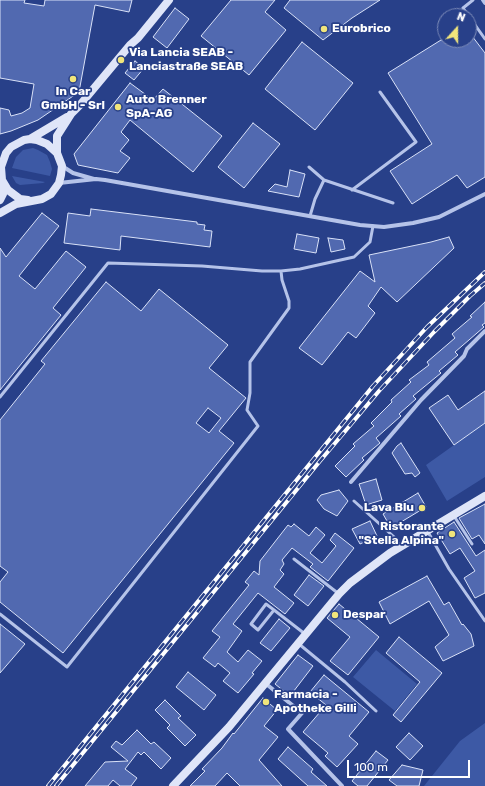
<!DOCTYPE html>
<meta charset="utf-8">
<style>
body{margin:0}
#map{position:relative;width:485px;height:786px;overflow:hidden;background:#284089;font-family:Rubik,sans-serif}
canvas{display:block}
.north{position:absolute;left:437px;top:8px;width:40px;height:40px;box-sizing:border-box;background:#284089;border:1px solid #7e8cb8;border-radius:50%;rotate:21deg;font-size:11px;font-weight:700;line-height:16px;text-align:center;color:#fff}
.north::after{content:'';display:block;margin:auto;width:14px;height:18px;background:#f1e57b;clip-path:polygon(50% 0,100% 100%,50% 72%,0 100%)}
.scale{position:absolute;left:347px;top:760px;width:123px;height:18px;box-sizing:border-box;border:2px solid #fff;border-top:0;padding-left:5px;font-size:12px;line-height:14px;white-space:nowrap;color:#fff;-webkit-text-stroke:3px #284089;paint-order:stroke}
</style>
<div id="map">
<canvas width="485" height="786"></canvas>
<div class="north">N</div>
<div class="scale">100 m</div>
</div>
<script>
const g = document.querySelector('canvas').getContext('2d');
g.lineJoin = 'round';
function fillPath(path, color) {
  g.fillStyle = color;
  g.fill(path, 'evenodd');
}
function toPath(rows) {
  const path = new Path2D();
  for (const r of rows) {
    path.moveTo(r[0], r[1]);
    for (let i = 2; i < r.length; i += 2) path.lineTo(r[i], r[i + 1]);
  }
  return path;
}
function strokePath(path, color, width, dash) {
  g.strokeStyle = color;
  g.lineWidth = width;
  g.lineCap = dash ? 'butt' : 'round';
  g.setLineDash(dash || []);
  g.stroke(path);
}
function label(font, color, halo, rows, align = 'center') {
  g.font = font + ' Rubik,sans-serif';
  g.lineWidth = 3.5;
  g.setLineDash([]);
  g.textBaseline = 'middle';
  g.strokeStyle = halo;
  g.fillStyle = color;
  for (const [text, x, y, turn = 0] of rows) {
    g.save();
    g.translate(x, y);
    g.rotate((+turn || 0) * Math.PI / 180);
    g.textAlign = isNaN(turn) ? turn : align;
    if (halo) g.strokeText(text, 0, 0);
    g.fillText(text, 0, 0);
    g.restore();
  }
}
fillPath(toPath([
 [33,148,38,150,47,155,50,162,52,169,50,176,12,168,16,157,23,150],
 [12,176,45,182,43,183,20,185,16,183],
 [485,423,485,477,447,501,426,465],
 [376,650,417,684,395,711,353,677],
 [485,723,485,786,424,786,460,741]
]), '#3d59a5');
const building = toPath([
 [0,0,25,0,24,3,44,6,45,0,132,0,129,12,95,5,79,92,38,120,11,131,0,134,0,108,9,110,11,116,22,113,30,108,34,84,0,78,0,0],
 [231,0,275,0,265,12,286,30,249,75,201,36,231,0],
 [290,0,380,0,352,18,323,40,284,8,290,0],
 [175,8,189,19,167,48,153,37,175,8],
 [469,32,485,53,485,177,467,188,457,175,412,204,390,171,432,144,388,73,441,40,469,40,469,32],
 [302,42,353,83,315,130,265,89,302,42],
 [135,61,144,68,134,80,125,73,135,61],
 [130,83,153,100,163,89,222,136,193,172,130,120,121,132,129,140,120,151,130,158,118,173,78,165,74,154,130,83],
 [253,123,280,144,244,188,218,167,253,123],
 [290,170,305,174,299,197,268,191,275,184,287,187,290,170],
 [91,209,197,222,197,224,205,225,204,230,212,231,210,247,121,236,120,250,64,243,68,213,90,216,91,209],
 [42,213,59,226,19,276,35,289,66,251,86,267,53,308,61,315,0,390,0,248,6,257,42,213],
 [297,234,319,238,316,253,294,249,297,234],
 [449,237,454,248,397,302,381,287,368,306,375,313,356,338,348,332,322,365,299,348,360,271,375,282,369,255,431,242,449,237],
 [328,238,343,240,345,249,331,252,328,238],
 [106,282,141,311,159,289,228,345,209,368,246,398,219,431,234,443,63,653,0,602,0,582,8,572,0,566,0,420,45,364,41,361,106,282],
 [208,408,221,418,209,433,196,423,208,408],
 [485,302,485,323,482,325,484,327,455,352,458,355,439,371,441,373,413,396,416,399,399,414,401,416,376,438,380,443,362,458,364,460,346,477,335,466,355,446,353,444,374,426,371,423,392,402,391,400,411,382,409,380,429,365,427,362,455,338,452,334,472,317,470,316,485,302],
 [485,391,485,423,454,445,429,408,448,395,458,410,485,391],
 [401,443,420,473,415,477,412,473,405,474,392,453,397,446,401,443],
 [376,479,382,500,366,505,359,484,376,479],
 [339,490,348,501,337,516,324,509,317,500,321,495,339,490],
 [418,493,426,507,391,528,383,514,418,493],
 [485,504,485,544,479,535,472,539,459,518,485,504],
 [370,521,377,536,360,544,352,529,370,521],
 [454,522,476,556,485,550,485,593,475,598,464,578,475,571,460,548,450,554,437,533,454,522],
 [294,524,309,536,316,527,325,535,310,553,322,563,336,546,330,540,335,533,354,548,328,581,310,567,313,564,292,548,282,560,284,564,280,570,284,574,274,587,294,603,285,614,258,593,233,624,242,631,227,652,238,662,248,650,262,661,252,673,254,674,238,693,223,681,230,673,218,663,215,667,203,658,220,637,212,631,249,585,245,582,254,571,259,575,260,561,288,525,291,527,294,524],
 [309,575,324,586,308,606,294,595,309,575],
 [427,576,444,605,449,602,462,625,463,624,471,634,474,646,443,661,435,647,449,635,429,601,390,624,379,602,427,576],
 [339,604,379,637,348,675,330,661,350,637,327,618,339,604],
 [279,619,290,628,271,651,260,643,279,619],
 [0,624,25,644,0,673,0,624],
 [399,637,442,673,401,722,393,715,420,682,386,653,399,637],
 [298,655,313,666,290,696,275,684,298,655],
 [188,672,216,695,204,710,176,687,188,672],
 [324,675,369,712,349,736,358,744,337,767,325,756,328,753,303,732,326,705,310,692,324,675],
 [263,698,277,710,264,726,278,737,259,760,282,786,240,786,227,773,215,786,190,786,205,771,202,769,222,748,233,733,234,734,263,698],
 [165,700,181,716,178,718,196,735,185,746,167,728,170,725,155,710,165,700],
 [137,730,151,744,154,742,171,758,161,769,144,752,141,755,138,752,125,769,137,778,131,786,120,786,113,780,108,786,85,786,105,762,128,761,111,747,116,741,122,745,137,730],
 [409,733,423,746,410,760,396,747,409,733],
 [288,747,313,769,311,772,327,786,308,786,278,759,288,747],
 [376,751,388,760,367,786,358,786,352,781,376,751],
 [402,765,423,770,419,786,397,786,389,780,402,765]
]);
fillPath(building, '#5169b0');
strokePath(building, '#d9e1f7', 1);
strokePath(toPath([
 [473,0,463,8,485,39],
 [309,167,324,180,393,203],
 [352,190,416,142,380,92],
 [310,216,315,199,324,180],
 [0,397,108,263,202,266,262,271,281,271],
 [354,501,393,536,401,547],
 [454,516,472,544],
 [428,532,449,569,485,621],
 [294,559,339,594],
 [266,604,274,610,258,630,251,624,266,604],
 [274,610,305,634],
 [0,614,67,667,258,426,247,410,250,393,250,362,289,308,289,301,282,280,281,271,300,269,354,257,370,242,373,226],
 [299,644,345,682,376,711]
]), '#b5c3e9', 3);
strokePath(toPath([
 [483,0,485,3],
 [62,166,73,173,94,179],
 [59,183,96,179,105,180,360,225,384,227,413,223,439,217,485,194],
 [351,482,421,400,464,356,467,349,485,331],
 [265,683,302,713,288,729,342,786]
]), '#b5c3e9', 4);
strokePath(toPath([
 [30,139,67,117],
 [57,153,57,136,71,114,80,105,130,45,138,38,169,0],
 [0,200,3,194,4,185],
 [0,213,16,204,42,199,51,194,59,183,61,175,62,166,57,153,47,144,37,140,30,139,24,140,11,147,6,153,1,167,2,180,8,190,20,199,28,200],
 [173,786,229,727,339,594,350,583,390,553,485,496]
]), '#dfe5f8', 8);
const rail = toPath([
 [48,786,373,386,427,327,485,272],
 [56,786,320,461,379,391,434,332,470,296,485,283]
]);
strokePath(rail, '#fff', 4);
strokePath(rail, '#284089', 2.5, [8]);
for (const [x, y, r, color] of [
 [324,29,4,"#f1e57b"],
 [121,60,4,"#f1e57b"],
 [73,79,4,"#f1e57b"],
 [118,107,4,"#f1e57b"],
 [422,508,4,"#f1e57b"],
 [452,534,4,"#f1e57b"],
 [335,615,4,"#f1e57b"],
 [266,702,4,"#f1e57b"]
]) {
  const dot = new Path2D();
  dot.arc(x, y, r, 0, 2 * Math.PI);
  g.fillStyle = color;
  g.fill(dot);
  strokePath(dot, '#284089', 1.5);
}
label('bold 12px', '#fff', '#284089', [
 ["Eurobrico",332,29],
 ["Via Lancia SEAB -",129,53],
 ["Lanciastraße SEAB",129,67],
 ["In Car",73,92,"center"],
 ["GmbH - Srl",73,106,"center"],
 ["Auto Brenner",126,100],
 ["SpA-AG",126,114],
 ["Lava Blu",414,508,"right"],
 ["Ristorante",444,527,"right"],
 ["\"Stella Alpina\"",444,541,"right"],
 ["Despar",343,615],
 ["Farmacia -",274,695],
 ["Apotheke Gilli",274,709]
], 'left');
</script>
